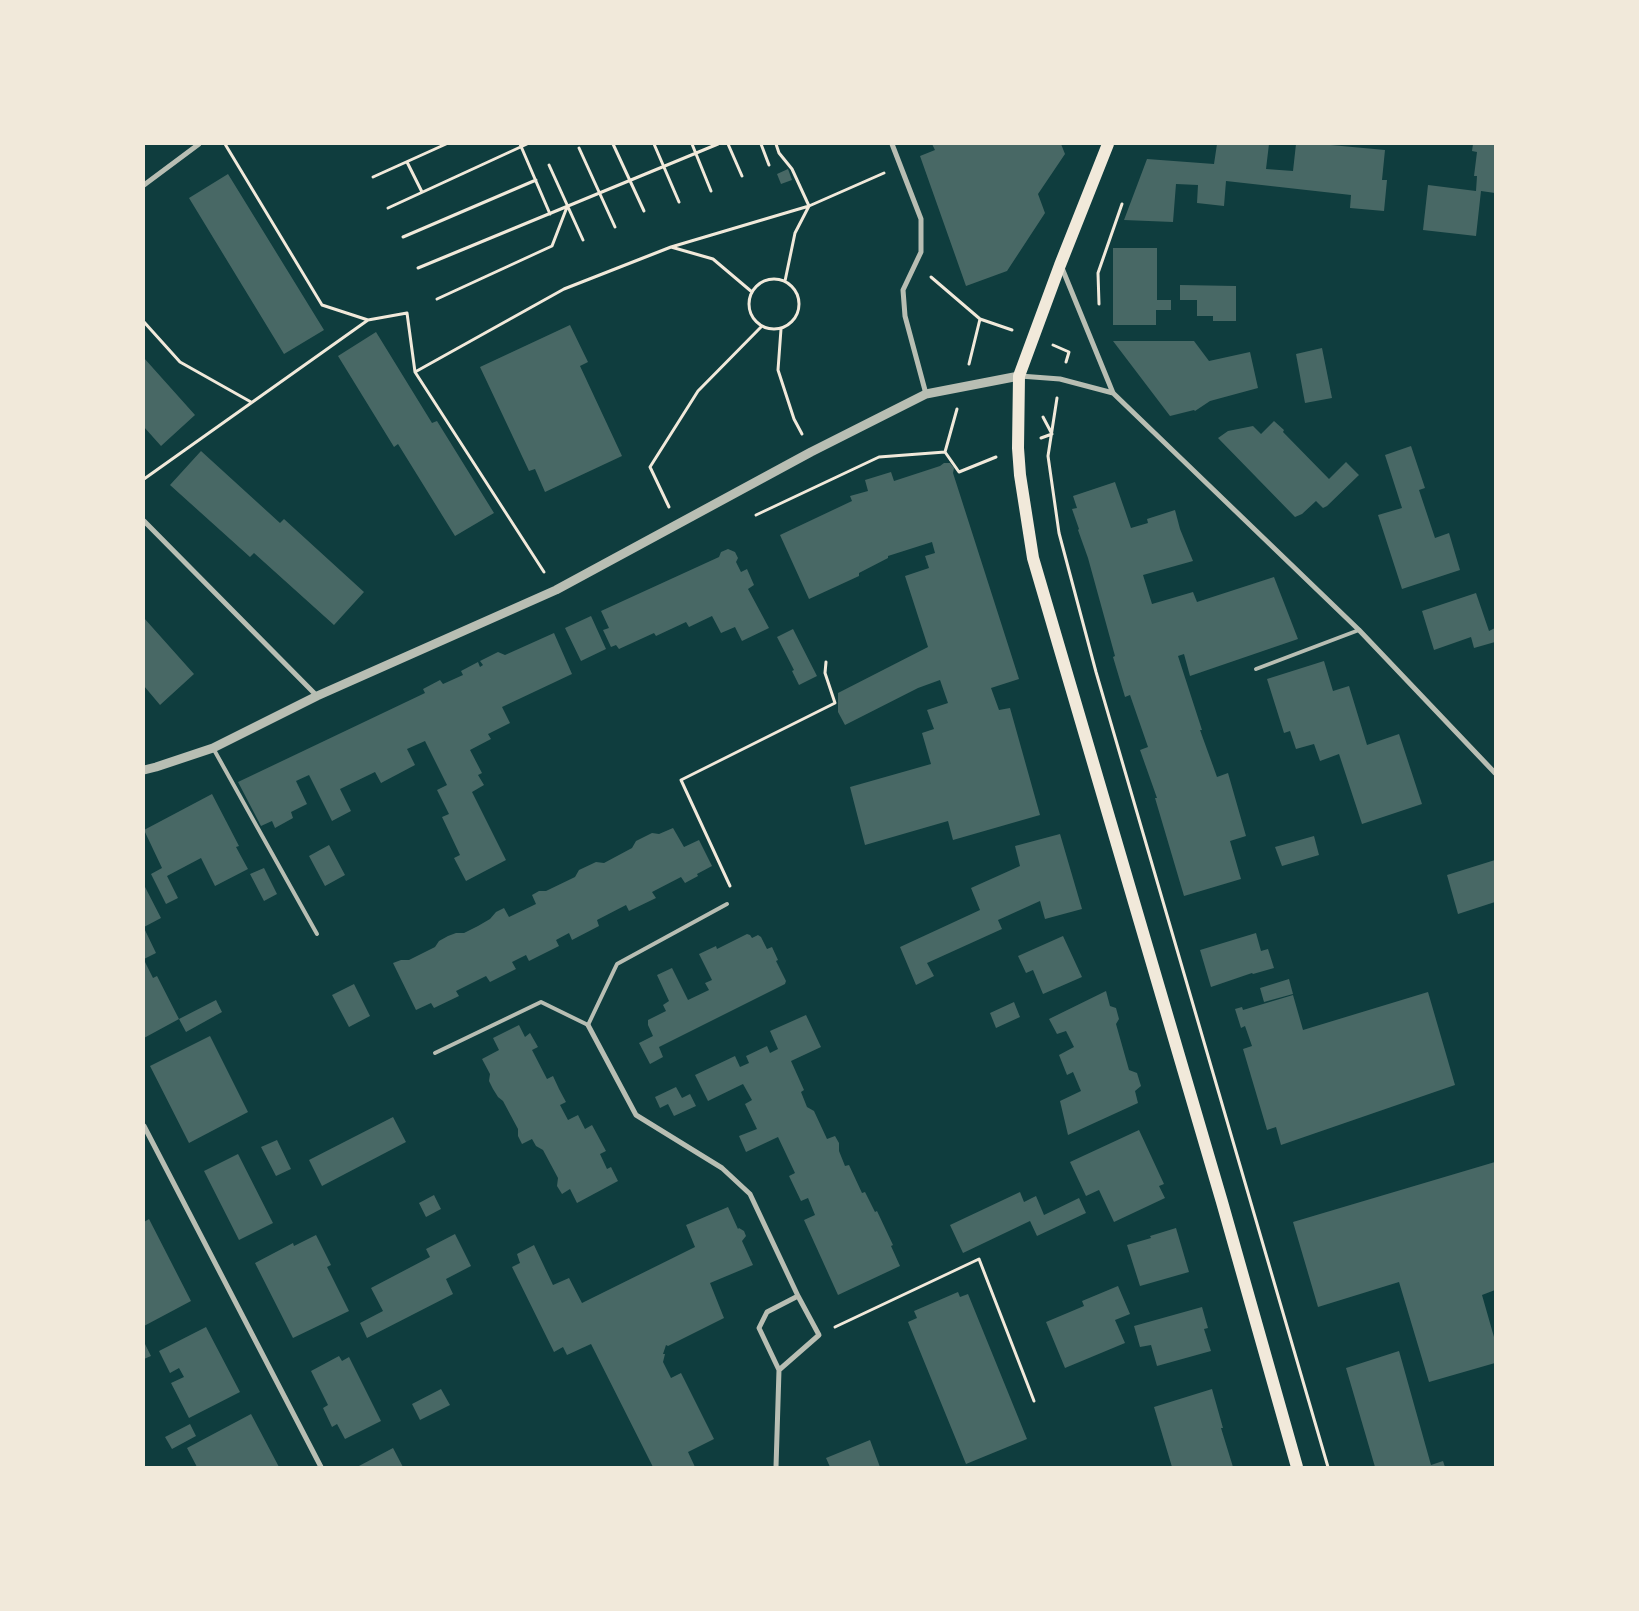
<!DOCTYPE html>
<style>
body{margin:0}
#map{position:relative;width:1639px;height:1611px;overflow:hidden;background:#0f3d3e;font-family:Ubuntu,sans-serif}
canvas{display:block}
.frame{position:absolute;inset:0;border:145px solid #f1e9da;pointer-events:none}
</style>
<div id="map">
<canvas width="1639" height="1611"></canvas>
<div class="frame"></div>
</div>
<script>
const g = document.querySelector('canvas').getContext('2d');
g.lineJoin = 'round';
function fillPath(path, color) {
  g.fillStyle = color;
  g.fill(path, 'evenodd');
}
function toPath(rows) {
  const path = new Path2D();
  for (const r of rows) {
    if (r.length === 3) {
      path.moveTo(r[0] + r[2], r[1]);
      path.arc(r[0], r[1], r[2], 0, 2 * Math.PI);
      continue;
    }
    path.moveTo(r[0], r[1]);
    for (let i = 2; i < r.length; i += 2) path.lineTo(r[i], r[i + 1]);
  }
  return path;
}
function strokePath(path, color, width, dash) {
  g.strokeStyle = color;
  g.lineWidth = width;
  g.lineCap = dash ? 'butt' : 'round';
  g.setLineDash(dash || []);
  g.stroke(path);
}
fillPath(toPath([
 [932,144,1061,144,1065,154,1038,194,1045,213,1007,271,966,286,920,156,935,150],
 [1217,144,1269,144,1266,169,1293,171,1296,144,1320,144,1385,150,1382,180,1387,180,1384,211,1350,208,1351,195,1226,181,1224,206,1197,203,1198,185,1176,184,1173,222,1124,220,1147,159,1214,164],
 [1473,144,1495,144,1495,193,1481,191,1476,236,1423,230,1428,185,1476,191,1477,176,1474,176,1477,152,1472,151],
 [788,169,792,180,781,184,777,174],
 [228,174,324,330,284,354,189,198],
 [1113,248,1157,248,1157,300,1171,300,1171,310,1156,310,1156,325,1113,325],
 [1180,285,1236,286,1236,321,1213,321,1213,316,1197,316,1197,300,1180,300],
 [570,325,588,362,580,366,622,456,545,492,535,469,529,471,480,367],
 [376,332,432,423,437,421,494,513,455,536,398,444,394,447,338,356],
 [1113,341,1194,341,1209,361,1250,352,1258,388,1210,401,1195,411,1194,410,1170,416],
 [1322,348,1332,398,1305,403,1296,354],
 [144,358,195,415,161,446,144,427],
 [1274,421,1284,430,1283,432,1329,479,1346,462,1359,475,1327,506,1323,508,1316,501,1302,514,1295,517,1218,438,1228,431,1253,426,1261,434],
 [1411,446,1425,488,1419,490,1435,538,1449,533,1460,570,1402,589,1378,515,1402,508,1385,455],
 [201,451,280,523,284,519,364,592,334,625,254,553,250,557,170,485],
 [944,463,950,463,954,468,953,473,1019,679,991,688,999,710,1010,708,1040,815,953,840,948,821,865,845,850,787,931,764,922,733,934,729,927,710,948,703,940,680,918,688,845,725,838,712,838,693,928,647,905,576,929,568,925,556,935,553,932,542,888,556,888,558,859,573,859,576,809,599,780,535,852,501,850,496,868,491,865,480,891,472,894,481,940,466],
 [1115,482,1131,528,1148,523,1147,519,1175,510,1180,529,1193,561,1143,575,1152,604,1193,592,1197,602,1274,577,1298,639,1190,676,1184,654,1178,656,1202,730,1200,730,1217,777,1228,773,1246,836,1230,841,1241,879,1184,896,1155,798,1157,798,1140,750,1148,747,1130,695,1125,697,1113,657,1115,656,1088,558,1078,530,1079,529,1072,509,1077,508,1073,496],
 [728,549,735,552,738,558,736,562,741,572,747,569,754,585,748,589,769,628,742,641,735,627,721,633,712,616,689,627,686,622,656,636,654,633,619,649,616,645,611,647,603,630,609,628,601,611,719,557,721,552],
 [1476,593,1489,631,1495,628,1495,642,1474,648,1471,637,1434,650,1422,611],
 [591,616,606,649,581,661,565,628],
 [144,618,194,674,160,705,144,686],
 [793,629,817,676,799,685,792,671,794,670,777,637],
 [554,633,572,674,502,707,510,723,488,734,491,739,470,750,482,773,478,775,484,785,472,792,506,860,466,881,454,858,460,855,442,817,449,814,437,790,447,785,425,741,407,749,415,765,381,783,375,772,340,789,351,811,332,821,309,775,296,781,307,804,291,812,293,818,275,828,272,821,261,826,238,782,425,693,423,689,440,680,443,684,463,675,461,671,478,662,480,667,483,665,480,661,498,652,505,655],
 [1324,661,1333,691,1349,686,1367,745,1399,734,1422,804,1362,824,1339,754,1320,761,1314,744,1296,749,1290,731,1284,733,1267,679],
 [212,794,239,846,236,847,248,869,215,886,201,858,167,876,178,898,166,904,151,874,162,868,144,830],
 [673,828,684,847,699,840,712,866,697,874,698,876,685,883,681,877,652,892,656,898,629,911,626,905,597,920,599,926,572,940,569,933,556,940,559,946,529,961,526,955,512,962,516,969,490,982,486,976,456,991,459,996,434,1008,431,1003,416,1010,393,963,401,960,409,960,435,947,439,941,448,936,456,933,464,933,478,926,490,919,496,912,504,908,509,917,536,904,532,895,539,891,546,891,575,877,579,870,596,862,604,863,632,848,636,841,652,833,659,834],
 [1060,834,1082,909,1045,919,1040,901,998,920,1002,929,927,963,934,976,916,985,900,947,980,910,971,888,1020,866,1015,846],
 [1314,836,1319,855,1282,866,1275,847],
 [329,845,345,875,325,886,309,856],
 [1495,860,1495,902,1458,914,1447,875],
 [264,868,277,894,264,901,250,874],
 [144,885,161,918,144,927],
 [144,928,156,953,144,959],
 [1256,933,1261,951,1268,949,1274,968,1253,974,1252,973,1211,987,1200,950],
 [747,934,750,935,752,938,758,935,761,937,767,949,772,947,778,960,776,961,786,981,785,984,659,1047,663,1057,650,1064,639,1043,653,1036,648,1025,648,1020,666,1011,663,1005,669,1001,657,975,672,968,688,1000,709,990,705,983,712,980,699,954,716,946,717,949],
 [1063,936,1082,977,1043,994,1033,970,1026,973,1018,956],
 [144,960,153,978,157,976,179,1019,216,1000,222,1012,186,1032,179,1019,144,1038],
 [1289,979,1293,994,1264,1002,1260,988],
 [354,984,370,1016,349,1027,332,995],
 [1106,991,1110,1006,1116,1008,1119,1019,1116,1024,1129,1070,1137,1073,1141,1086,1135,1091,1138,1103,1068,1135,1060,1101,1081,1091,1073,1072,1067,1075,1059,1055,1074,1047,1066,1031,1057,1034,1049,1019],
 [1428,992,1455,1085,1281,1145,1276,1127,1267,1130,1243,1049,1252,1046,1245,1026,1241,1028,1235,1009,1242,1007,1243,1010,1293,995,1303,1030],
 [1014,1002,1020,1017,996,1028,990,1013],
 [806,1015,821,1047,791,1061,804,1090,801,1092,807,1107,814,1111,827,1139,835,1136,839,1143,839,1151,845,1166,849,1165,862,1193,865,1192,875,1212,877,1211,893,1245,891,1246,900,1266,838,1295,804,1220,815,1215,808,1198,801,1201,789,1176,795,1173,778,1137,746,1152,739,1136,757,1129,745,1104,752,1100,743,1084,708,1101,695,1075,735,1056,740,1067,749,1063,746,1056,767,1046,770,1053,778,1049,770,1031],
 [519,1025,525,1037,530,1033,538,1047,532,1050,547,1079,553,1076,559,1089,566,1102,560,1105,568,1120,578,1115,585,1129,592,1125,606,1151,600,1154,607,1169,611,1167,618,1181,577,1203,570,1189,562,1194,557,1186,558,1178,543,1150,536,1146,532,1139,522,1144,518,1136,518,1129,503,1101,498,1097,493,1089,489,1081,490,1074,482,1059,499,1050,493,1038],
 [210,1036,248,1112,189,1143,150,1066],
 [676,1087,682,1098,690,1094,696,1106,674,1116,668,1104,660,1108,655,1097],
 [393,1117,406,1142,322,1186,309,1160],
 [1139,1130,1164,1184,1159,1186,1165,1198,1114,1222,1099,1190,1086,1196,1070,1162],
 [277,1140,291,1169,276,1176,261,1147],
 [238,1154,273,1223,239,1240,204,1171],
 [1495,1162,1495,1290,1482,1295,1494,1337,1495,1336,1495,1363,1429,1382,1399,1282,1318,1307,1293,1222],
 [1020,1192,1024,1202,1036,1196,1044,1215,1079,1198,1086,1213,1037,1236,1030,1221,963,1253,950,1225],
 [434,1195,441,1209,426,1217,419,1203],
 [728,1207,738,1229,739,1228,744,1231,746,1236,742,1241,753,1265,710,1283,724,1318,668,1346,666,1345,663,1354,665,1354,663,1362,671,1378,681,1373,714,1439,688,1452,695,1467,653,1467,591,1344,567,1355,563,1347,554,1352,512,1267,520,1263,517,1254,534,1245,553,1285,569,1278,582,1303,695,1247,686,1225],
 [149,1219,191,1301,144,1326,144,1222],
 [1176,1228,1189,1272,1140,1286,1127,1245,1151,1238,1150,1236],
 [455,1234,471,1266,446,1279,453,1294,367,1338,360,1323,383,1311,371,1288,430,1257,426,1249],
 [316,1235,331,1265,327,1267,349,1311,293,1338,255,1263,293,1243,294,1246],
 [1118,1286,1130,1314,1115,1320,1125,1343,1065,1368,1046,1322,1084,1306,1082,1301],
 [958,1292,960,1297,968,1294,1027,1439,966,1464,908,1322,917,1318,914,1311],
 [1202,1307,1208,1328,1204,1329,1211,1351,1157,1366,1151,1345,1140,1347,1134,1326],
 [206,1327,240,1392,189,1418,171,1383,184,1377,179,1368,170,1373,159,1351],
 [145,1344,151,1356,144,1359,144,1345],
 [1399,1351,1431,1465,1443,1461,1445,1467,1375,1467,1346,1368],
 [339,1356,342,1361,349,1357,381,1421,345,1439,337,1424,332,1427,323,1408,328,1405,311,1371],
 [441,1389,450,1405,420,1420,412,1404],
 [1212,1389,1223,1428,1221,1428,1233,1467,1172,1467,1154,1407],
 [251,1414,279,1467,197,1467,187,1448],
 [190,1424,196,1436,172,1449,165,1437],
 [870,1440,880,1467,830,1467,826,1458],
 [393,1448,403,1467,357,1467]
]), '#486865');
strokePath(toPath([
 [225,144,322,305,368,320,407,313,415,372,544,572],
 [520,144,550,214],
 [613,144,644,211],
 [654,144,679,202],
 [692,144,711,191],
 [728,144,742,176],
 [761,144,769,165],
 [776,144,779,153,792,169,809,206,795,233,785,281],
 [579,148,615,227],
 [407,162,422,192],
 [549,165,583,240],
 [373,177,446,144],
 [388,208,527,144],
 [403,237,536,180],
 [671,247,713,259,752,292],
 [418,268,718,144],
 [931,277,980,319,1012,330],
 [774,304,25],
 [437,299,552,246,567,207],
 [1099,304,1098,273,1122,204],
 [144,322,180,362,251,402],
 [781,329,778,370,794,419,802,434],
 [1053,345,1069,352,1066,362],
 [969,364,980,319],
 [415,372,564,289,671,247,809,206,884,173],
 [1057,398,1048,456,1059,533,1096,672,1328,1467],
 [957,409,945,452,959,472,996,457],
 [1041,438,1052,434,1043,417],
 [144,479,368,320],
 [669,507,650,467,698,391,762,326],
 [756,515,879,457,945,452],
 [730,886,681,780,835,703,825,673,826,662],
 [835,1327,979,1259,1034,1401]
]), '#f1e9da', 3);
strokePath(toPath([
 [1256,669,1359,630],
 [213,748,317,934],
 [435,1053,541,1002,588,1025,617,964,727,904]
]), '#b8beb3', 4);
strokePath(toPath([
 [892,144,921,219,921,252,903,290,905,316,926,394],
 [144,185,199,144],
 [1062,268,1113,393,1359,630,1495,773],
 [1020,376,1060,379,1113,393],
 [144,521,317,696],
 [588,1025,636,1115,722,1168,750,1194,798,1296,819,1335,779,1370,776,1467],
 [144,1126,321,1467],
 [779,1370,759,1328,767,1312,798,1296]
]), '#b8beb3', 5);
strokePath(toPath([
 [144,770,156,767,213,748,317,696,556,590,811,452,926,394,1019,376]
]), '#b8beb3', 9);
strokePath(toPath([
 [1108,144,1060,265,1019,376,1018,448,1020,475,1033,558,1222,1202,1297,1467]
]), '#f1e9da', 12);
</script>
